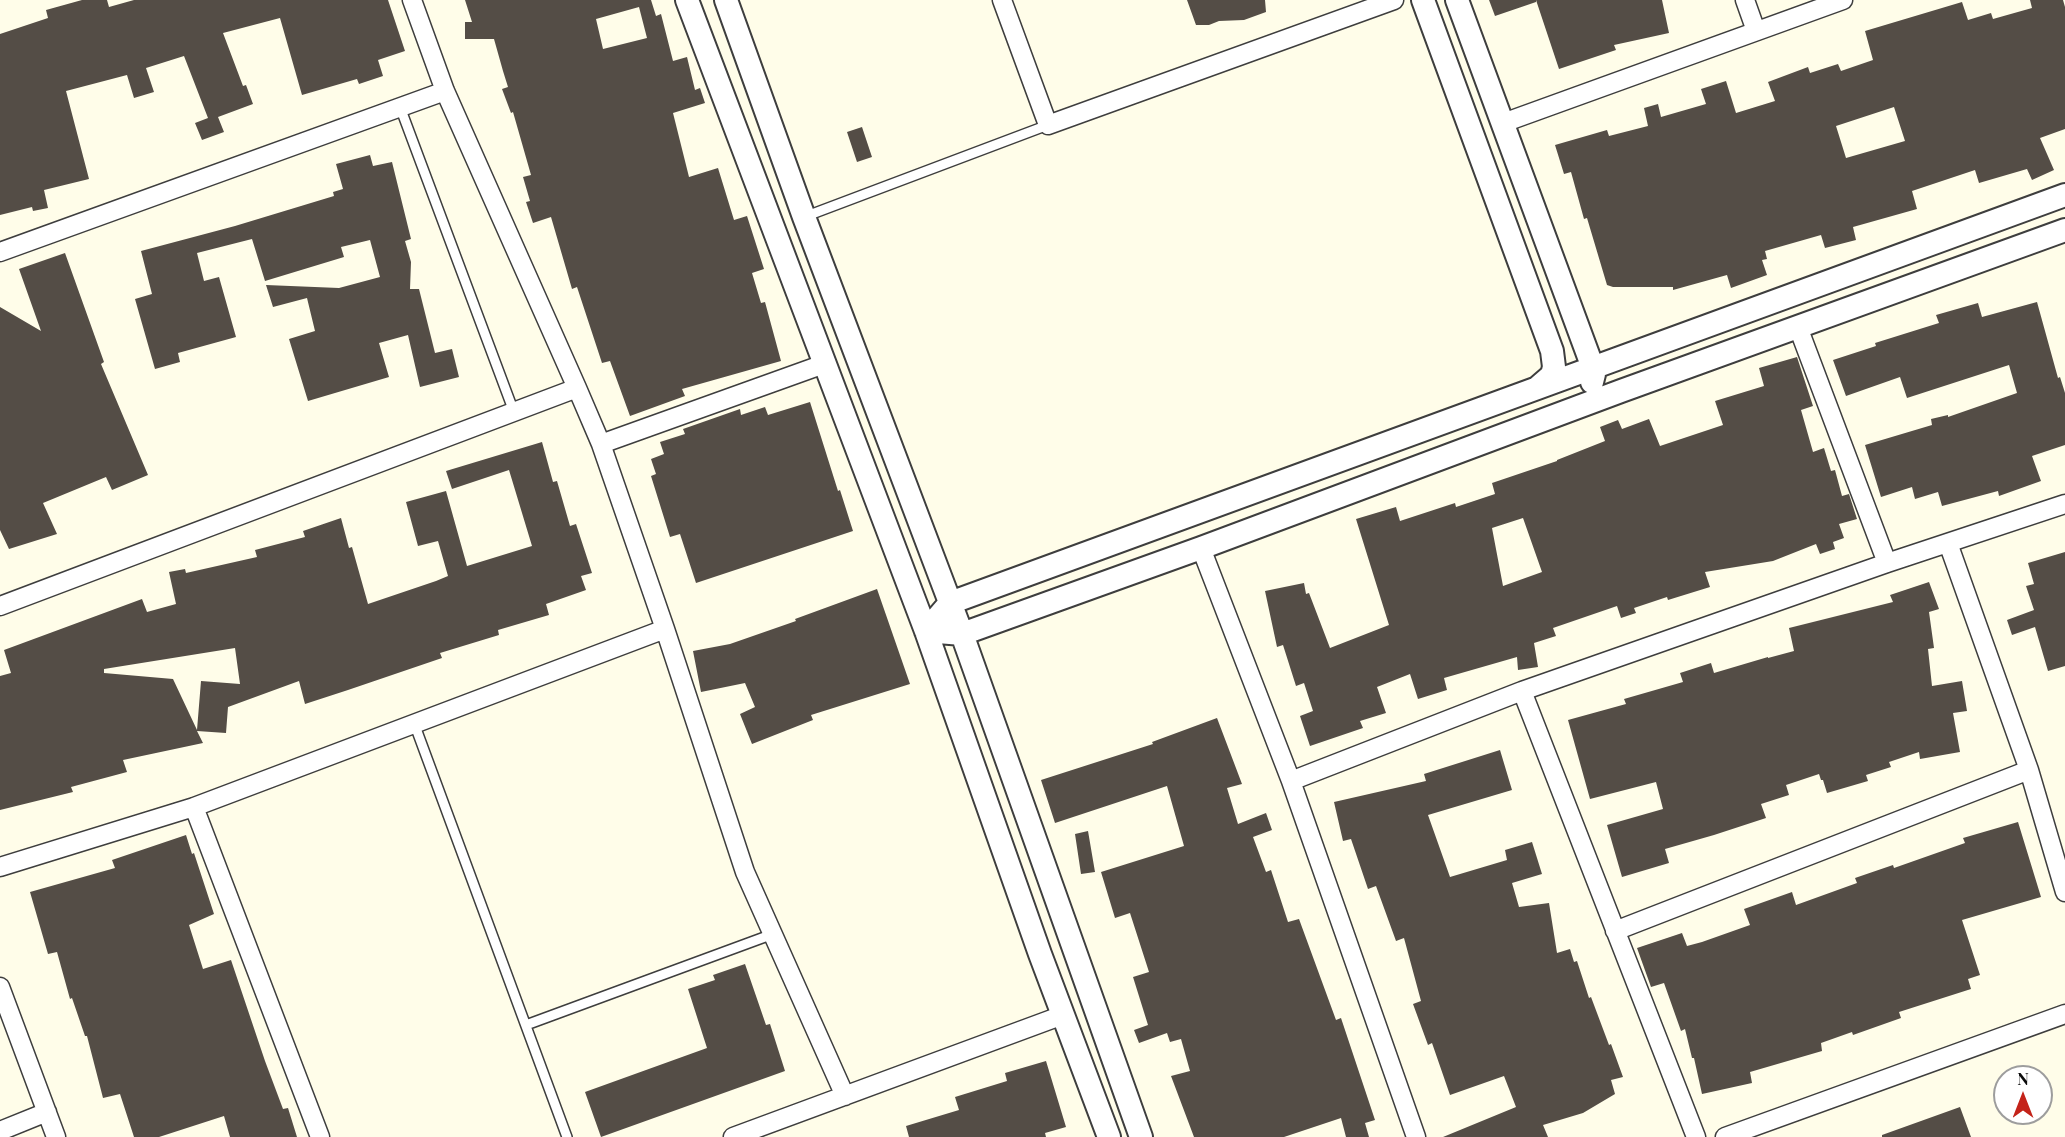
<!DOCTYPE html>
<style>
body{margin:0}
#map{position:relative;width:2065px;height:1137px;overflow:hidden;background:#fffde9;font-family:"Playfair Display",serif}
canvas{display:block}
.north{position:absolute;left:1993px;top:1065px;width:60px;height:60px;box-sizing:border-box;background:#fff;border:2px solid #9d9d9d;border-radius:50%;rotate:0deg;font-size:16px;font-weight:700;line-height:24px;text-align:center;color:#0b0b0b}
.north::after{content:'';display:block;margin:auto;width:21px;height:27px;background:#c42319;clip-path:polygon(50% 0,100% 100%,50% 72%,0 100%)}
</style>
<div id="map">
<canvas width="2065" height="1137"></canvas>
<div class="north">N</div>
</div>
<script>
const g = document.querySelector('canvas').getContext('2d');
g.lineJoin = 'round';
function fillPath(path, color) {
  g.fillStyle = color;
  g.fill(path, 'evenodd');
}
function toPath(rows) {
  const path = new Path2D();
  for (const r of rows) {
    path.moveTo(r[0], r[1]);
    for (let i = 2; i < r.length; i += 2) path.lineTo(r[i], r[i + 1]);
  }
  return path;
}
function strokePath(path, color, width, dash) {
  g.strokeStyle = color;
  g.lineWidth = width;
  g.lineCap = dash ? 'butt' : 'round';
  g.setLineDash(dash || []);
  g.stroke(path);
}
fillPath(toPath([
 [82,0,107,0,109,7,134,0,388,0,405,51,378,60,383,76,359,84,357,79,302,95,280,18,223,33,243,86,246,85,253,104,218,117,224,132,202,140,195,123,208,118,184,56,146,68,154,92,134,98,127,75,66,91,89,179,44,190,48,208,33,211,32,207,0,215,0,34,48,18,46,10],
 [465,0,651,0,656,16,661,14,673,61,687,57,695,90,700,88,705,103,673,113,689,177,718,168,734,220,747,216,764,269,752,273,761,303,765,302,781,361,682,389,685,396,630,416,610,361,602,363,577,287,572,289,551,217,533,223,526,202,530,201,523,177,531,175,513,112,511,113,502,89,508,87,503,71,494,39,465,39,465,22,472,22],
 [639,7,647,38,603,49,596,19],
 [1187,0,1265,0,1266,12,1244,20,1219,21,1209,25,1196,25],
 [1489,0,1536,0,1536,2,1495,16],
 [1536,0,1662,0,1669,33,1614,45,1616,50,1559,69],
 [2030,0,2063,0,2065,7,2065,129,2040,138,2054,170,2032,180,2027,169,1979,183,1975,170,1912,191,1917,209,1853,227,1856,240,1825,248,1821,235,1765,251,1767,259,1762,260,1767,275,1731,288,1727,275,1673,290,1673,287,1613,287,1607,285,1587,218,1584,219,1571,172,1564,174,1555,145,1607,130,1609,136,1648,126,1644,108,1658,104,1661,117,1706,104,1701,89,1726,81,1736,113,1775,101,1768,82,1808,67,1810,73,1838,64,1841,71,1873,60,1865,31,1962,2,1968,20,1991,13,1993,19,2032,8],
 [1894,107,1905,141,1846,158,1836,126],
 [862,127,872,157,857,162,847,132],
 [370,155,373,166,392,162,411,239,405,241,411,262,410,289,419,289,435,353,452,349,459,377,420,387,408,335,379,343,389,377,308,401,289,339,315,331,307,298,273,307,266,285,339,288,380,277,370,240,341,247,344,257,265,281,252,239,197,253,204,281,219,277,236,337,178,353,180,362,155,369,135,299,152,294,141,251,235,226,334,196,333,192,343,189,336,164],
 [65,253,104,362,101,364,148,475,112,490,106,477,43,503,57,534,9,549,0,530,0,307,41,331,19,269],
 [2037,302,2058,378,2060,377,2065,393,2065,445,2032,456,2041,481,1999,496,1998,491,1942,506,1938,492,1915,499,1912,487,1881,497,1865,445,1932,425,1931,419,1948,415,1948,417,2017,393,2009,365,1907,398,1900,377,1846,396,1833,360,1876,346,1875,343,1939,323,1936,315,1978,303,1982,317],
 [1797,357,1813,406,1801,410,1813,452,1824,448,1831,471,1835,470,1842,496,1849,494,1857,519,1839,524,1844,538,1833,542,1835,549,1820,554,1816,544,1773,561,1705,572,1710,587,1668,600,1667,597,1634,608,1636,613,1621,618,1617,606,1553,628,1556,636,1534,643,1538,667,1518,670,1517,657,1444,678,1447,690,1418,699,1410,674,1377,687,1386,713,1360,721,1363,728,1310,746,1300,716,1313,711,1304,683,1296,686,1283,645,1277,647,1265,591,1304,583,1306,594,1309,593,1330,648,1389,625,1356,519,1396,507,1400,521,1455,503,1456,507,1495,494,1492,483,1557,461,1557,460,1605,441,1600,427,1618,420,1622,429,1649,419,1660,446,1723,425,1715,401,1764,386,1759,368],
 [1523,518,1542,572,1503,586,1492,528],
 [810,402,838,491,840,490,853,531,696,583,680,534,670,537,651,476,656,474,651,459,664,454,660,442,685,434,683,429,740,409,741,415,765,407,768,415],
 [542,442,553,482,557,481,570,526,576,524,592,573,581,576,586,590,546,604,549,615,498,630,499,635,440,653,442,658,348,690,305,704,299,681,228,707,226,733,197,731,203,743,123,760,127,772,71,787,73,792,0,810,0,676,11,673,4,650,142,599,147,612,176,604,169,572,185,569,186,573,257,557,255,550,305,537,303,531,341,518,349,548,352,547,368,604,436,581,448,576,438,541,418,546,406,502,446,491,467,566,532,546,509,470,452,489,446,471],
 [235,648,240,684,201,681,197,730,173,679,104,673,104,669],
 [2065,552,2065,666,2048,671,2035,627,2012,635,2007,620,2034,610,2026,586,2034,584,2028,563],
 [1929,582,1939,609,1929,612,1934,648,1928,649,1932,686,1962,681,1967,711,1953,713,1960,752,1920,759,1919,752,1889,762,1891,767,1866,775,1868,781,1827,793,1823,780,1821,780,1819,774,1786,785,1789,795,1761,804,1766,818,1714,835,1665,849,1669,863,1622,877,1607,825,1663,809,1656,782,1590,799,1568,720,1626,704,1624,699,1683,682,1680,673,1711,663,1714,673,1768,657,1768,658,1794,651,1789,628,1893,602,1890,595],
 [877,589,910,684,811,715,813,720,752,744,740,714,755,707,745,683,701,692,693,651,730,644,796,621,795,619],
 [1217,718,1242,784,1227,788,1238,824,1266,813,1272,830,1253,837,1266,872,1271,870,1288,922,1299,919,1336,1020,1341,1018,1375,1120,1365,1123,1369,1137,1346,1137,1341,1118,1284,1137,1194,1137,1171,1076,1190,1071,1181,1039,1170,1042,1167,1033,1139,1043,1134,1030,1148,1025,1133,977,1149,972,1130,913,1115,918,1101,872,1184,846,1167,786,1055,823,1041,780,1153,744,1152,742],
 [1500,750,1512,790,1428,815,1450,877,1507,860,1505,850,1532,842,1542,874,1512,883,1519,907,1549,903,1557,953,1570,949,1574,962,1577,961,1589,998,1591,997,1609,1045,1611,1044,1623,1077,1611,1080,1615,1094,1583,1113,1543,1125,1548,1137,1443,1137,1516,1107,1504,1076,1450,1095,1432,1043,1428,1045,1413,1004,1421,1001,1404,938,1396,941,1376,886,1368,889,1351,839,1343,841,1334,802,1426,781,1424,774],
 [2018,822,2041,897,1962,920,1980,975,1968,979,1971,989,1899,1012,1901,1018,1853,1035,1852,1032,1821,1043,1822,1051,1750,1072,1752,1083,1702,1094,1694,1058,1692,1058,1685,1029,1681,1031,1664,983,1651,987,1637,948,1682,933,1687,946,1702,942,1750,925,1744,909,1792,892,1796,905,1857,883,1855,878,1893,865,1894,868,1965,843,1963,838],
 [1088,831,1095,872,1081,874,1075,834],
 [186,835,192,854,194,853,214,914,189,925,203,969,231,960,265,1061,283,1109,288,1108,297,1137,230,1137,224,1116,159,1137,134,1137,120,1094,103,1098,87,1036,85,1036,72,998,70,999,57,952,48,954,30,892,115,868,112,860],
 [745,964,766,1025,770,1024,785,1071,601,1137,585,1092,707,1048,688,989,715,980,713,975],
 [1046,1061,1066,1127,1045,1133,1046,1137,909,1137,906,1126,959,1110,955,1097,1007,1081,1005,1073],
 [1960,1107,1971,1137,1882,1137,1882,1135]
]), '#544d46');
const service = toPath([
 [400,107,514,412],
 [804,217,1048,125],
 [414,723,567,1137],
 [526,1025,773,934]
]);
const minor = toPath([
 [412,0,445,91,577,388,601,444,665,629,745,872,845,1096],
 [1002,0,1048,125,1394,0],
 [1745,0,1756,31],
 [1503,123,1843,0],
 [0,252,445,91],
 [1798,327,1887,563],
 [601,444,824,364],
 [1948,543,2029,770,2065,892],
 [1201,548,1291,781,1416,1137],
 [0,606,577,388],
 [1522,691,1696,1137],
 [1291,781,1522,691,1887,563,2065,504],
 [194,807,320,1137],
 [0,867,194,807,665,629],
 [1615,931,2029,770],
 [0,987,56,1137],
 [0,1131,47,1112],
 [733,1137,1063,1015],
 [1725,1137,2065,1014]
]);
const tertiary = toPath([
 [687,0,926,631,1040,954,1109,1137],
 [726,0,804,217,962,634,1141,1137],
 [1423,0,1552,351,1554,367,1552,375,1537,388],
 [1457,0,1593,368,1594,374,1592,382],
 [926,631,950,603,2065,195],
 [926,631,962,634,1201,548,1621,391,2065,230]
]);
strokePath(service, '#3e3e3e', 12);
strokePath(minor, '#3e3e3e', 21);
strokePath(tertiary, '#3e3e3e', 26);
strokePath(service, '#fff', 9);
strokePath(minor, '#fff', 18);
strokePath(tertiary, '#fff', 22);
</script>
